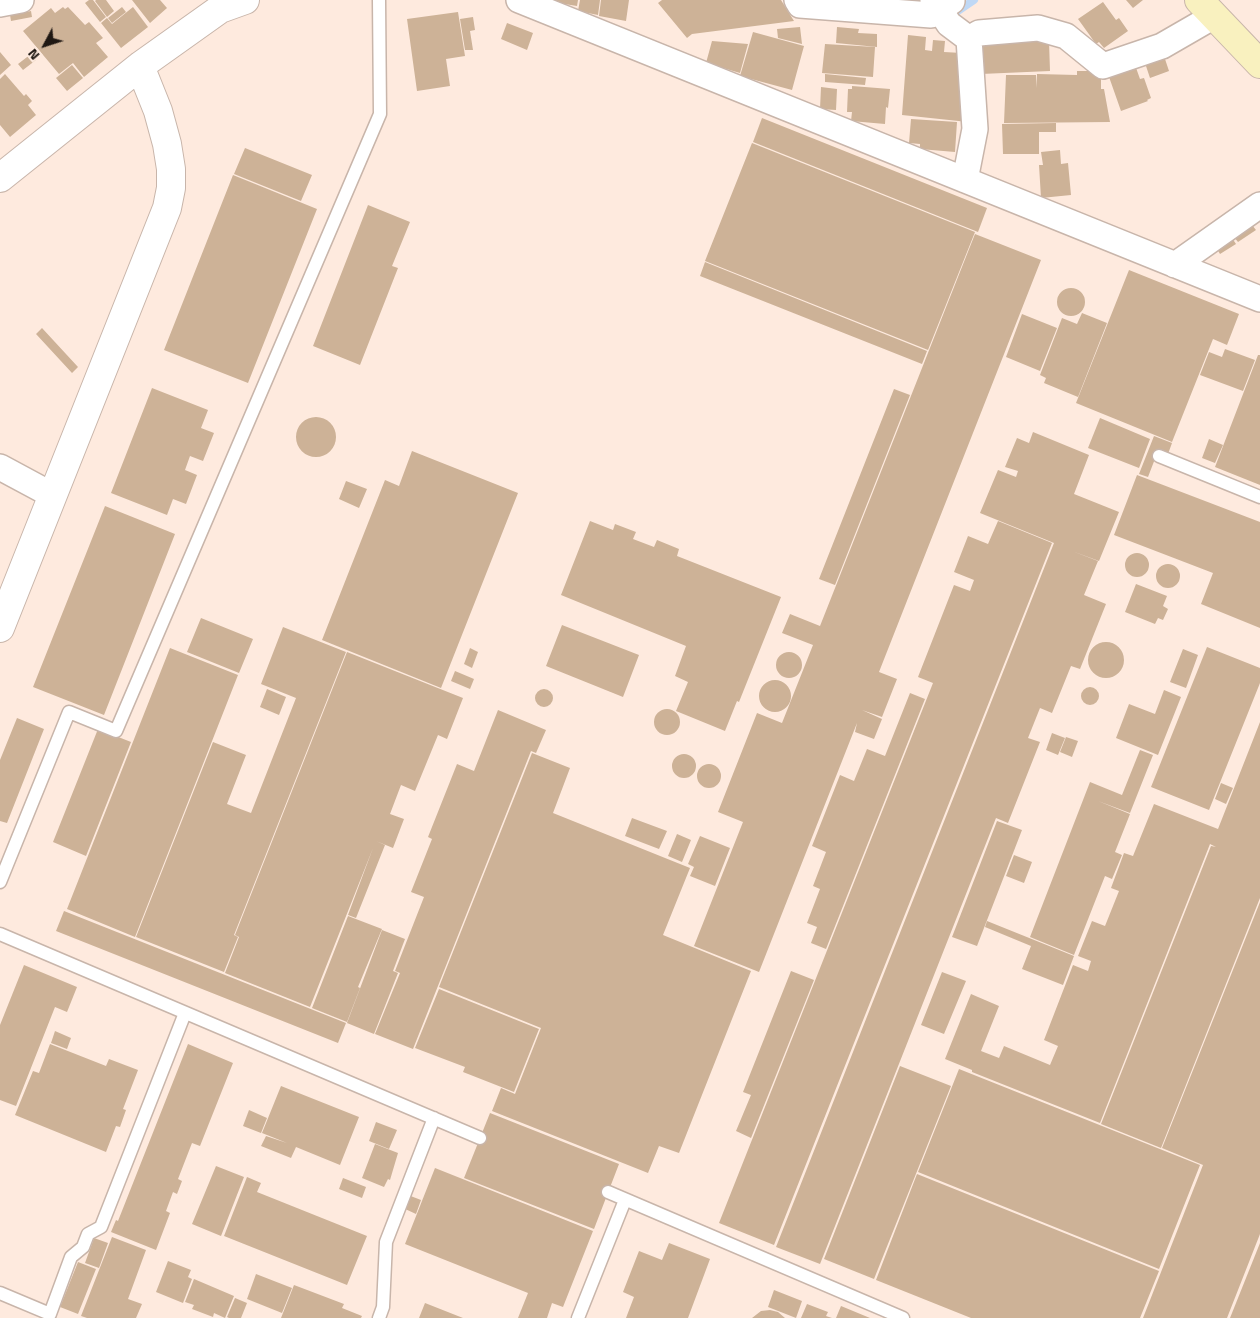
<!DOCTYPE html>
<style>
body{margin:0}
#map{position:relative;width:1260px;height:1318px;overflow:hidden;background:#feeade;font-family:"Titillium Web",sans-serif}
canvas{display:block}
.north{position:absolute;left:20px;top:20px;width:50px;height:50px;-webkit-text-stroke:4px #feeade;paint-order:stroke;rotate:230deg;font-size:14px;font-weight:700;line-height:20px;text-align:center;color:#1f1813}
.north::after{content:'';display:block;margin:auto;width:18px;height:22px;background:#1f1813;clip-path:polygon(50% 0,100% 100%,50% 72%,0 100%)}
</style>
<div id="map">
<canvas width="1260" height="1318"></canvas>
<div class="north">N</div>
</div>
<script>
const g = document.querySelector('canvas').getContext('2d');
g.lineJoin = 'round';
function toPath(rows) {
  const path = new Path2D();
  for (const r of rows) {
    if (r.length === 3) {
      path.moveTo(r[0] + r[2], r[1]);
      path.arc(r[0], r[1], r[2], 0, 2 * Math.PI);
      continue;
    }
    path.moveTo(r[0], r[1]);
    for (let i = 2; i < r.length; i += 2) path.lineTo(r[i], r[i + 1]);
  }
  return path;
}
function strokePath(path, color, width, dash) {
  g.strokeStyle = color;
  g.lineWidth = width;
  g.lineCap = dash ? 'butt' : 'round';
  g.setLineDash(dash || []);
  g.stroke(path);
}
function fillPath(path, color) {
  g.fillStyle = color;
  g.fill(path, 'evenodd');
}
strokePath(toPath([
 [955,13,974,0]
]), '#bfd8f5', 8);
fillPath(toPath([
 [89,0,93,0,106,17,100,22,85,3],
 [96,0,106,0,114,11,107,17,95,1],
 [132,0,160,0,167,8,150,23],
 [553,0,578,0,577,6,552,2],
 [580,0,600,0,598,15,578,11],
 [601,0,629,0,626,21,599,16],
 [662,0,781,0,794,21,692,34,687,38,658,3],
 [1126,0,1143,0,1133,8],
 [1103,2,1116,20,1119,18,1128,31,1104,48,1099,42,1096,44,1078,19],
 [63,7,65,9,68,7,85,25,89,22,103,38,96,43,108,57,84,77,73,63,59,74,23,31,51,8,55,13],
 [122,7,126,12,112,23,108,18],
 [133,7,148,27,121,48,101,23,107,18,112,24],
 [31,11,32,17,11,21,10,15],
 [458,12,465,56,446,59,450,86,417,91,407,19],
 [473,17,475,30,470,31,473,50,465,50,460,19],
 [507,23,533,33,527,50,501,39],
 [800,27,802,44,778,38,777,29],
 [837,27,859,29,858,33,877,34,877,47,836,43],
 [753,32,804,46,792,90,740,76],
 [908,35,926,37,925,50,932,51,933,40,945,41,944,52,962,53,959,89,962,89,968,122,902,115],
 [1014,38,1014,43,1049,41,1050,71,981,74,979,44],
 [712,41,748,44,740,73,706,63],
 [825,44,875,47,873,77,822,73],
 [0,52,11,65,0,75],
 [1163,53,1169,71,1150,78,1144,60],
 [31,54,36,60,23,70,18,64],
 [72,65,83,78,67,91,56,78],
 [1135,65,1140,79,1144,78,1151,98,1147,100,1148,101,1121,111,1108,74],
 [1077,71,1101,71,1101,89,1104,89,1110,122,1004,123,1006,75,1036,75,1037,88,1037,74,1077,75],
 [5,74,24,96,26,94,32,101,28,105,36,115,10,137,0,125,0,79],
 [825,74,866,78,865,85,825,82],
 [852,86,890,89,888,108,886,107,885,124,851,121,852,112,847,112,848,89,852,89],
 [821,87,837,89,836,110,820,109],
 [762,118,987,208,978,232,753,142],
 [911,119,957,122,955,152,920,149,920,144,909,143],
 [1056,123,1056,132,1039,132,1039,154,1003,154,1002,124],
 [752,143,975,232,928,350,705,261],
 [245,148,312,175,301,201,234,174],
 [1060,150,1061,164,1068,163,1071,195,1041,198,1039,165,1043,165,1041,152],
 [233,175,317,209,248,383,164,350],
 [368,205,410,222,392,266,398,268,360,365,313,346],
 [1252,225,1256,230,1238,242,1234,237],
 [975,234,1041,260,879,672,897,679,882,717,862,710,882,719,874,739,855,732,857,723,759,972,694,946,743,822,718,812,757,713,782,723,813,645,782,633,790,614,820,626],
 [1232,238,1236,244,1220,254,1217,249],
 [705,262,927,351,922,364,700,276],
 [1129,270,1239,314,1227,345,1213,339,1172,442,1076,403],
 [1071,302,14],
 [1082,313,1107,323,1078,397,1044,383,1046,378,1040,375,1062,318,1077,324],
 [1022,314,1057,328,1040,371,1006,357],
 [42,328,78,367,72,373,36,334],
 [1225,349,1255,360,1243,391,1200,375,1209,352,1222,357],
 [1258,355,1260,355,1260,485,1215,467],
 [152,388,208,410,201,428,214,433,203,461,190,456,185,470,197,475,186,504,173,499,167,515,111,493],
 [894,389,910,395,835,585,819,579],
 [316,437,20],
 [1100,418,1150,439,1139,468,1088,448],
 [1033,432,1089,455,1074,494,1119,512,1099,561,1072,551,1098,561,1084,595,1106,604,1080,669,1071,666,1052,713,1040,708,1028,738,1040,742,1008,823,996,818,820,1264,776,1247,1054,543,980,513,998,470,1016,477,1018,471,1005,467,1017,438,1029,443],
 [1154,436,1172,443,1168,454,1158,451,1148,477,1139,474],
 [1209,439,1223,445,1215,463,1202,458],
 [412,451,518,493,441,688,322,640,385,480,399,486],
 [1137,475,1260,522,1260,628,1201,604,1213,573,1114,535],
 [346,481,367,489,359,508,339,499],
 [105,506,175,534,104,715,33,687],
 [590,521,613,530,615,524,636,532,633,539,654,547,657,540,679,549,677,556,781,597,739,702,737,701,725,731,676,711,688,682,675,676,686,646,561,595],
 [998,521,1052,543,774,1245,719,1223,933,683,918,677,954,585,970,591,974,580,954,572,968,536,988,544],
 [1137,565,12],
 [1168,576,12],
 [1136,584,1167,596,1163,606,1168,609,1163,620,1158,618,1155,624,1125,612],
 [201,618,253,639,239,673,187,652],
 [562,625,639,655,623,697,546,666],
 [283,627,346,652,234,935,238,937,224,972,136,937,213,742,246,755,227,804,251,813,296,698,261,684],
 [1106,660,18],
 [1207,647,1260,668,1260,683,1209,810,1151,787],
 [170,648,238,675,135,937,67,909],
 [470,648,478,652,472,668,464,664],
 [1183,649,1198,655,1186,688,1170,682],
 [789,665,13],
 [347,652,463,698,447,739,438,735,415,791,401,785,390,814,404,819,393,848,376,841,385,845,356,918,348,915,373,848,310,1007,225,973,239,937,235,935],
 [455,671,474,679,470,689,451,681],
 [775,696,16],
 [1090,696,9],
 [544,698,9],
 [267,689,286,697,279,715,260,707],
 [1164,690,1181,697,1158,755,1116,738,1129,704,1155,714],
 [910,693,925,699,826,949,811,943,817,927,807,923,820,889,813,886,826,852,812,846,840,775,854,781,867,749,885,756],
 [667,722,13],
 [498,710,546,730,536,753,531,751,413,1049,375,1034,400,973,395,971,424,897,411,892,432,839,428,837,457,764,474,771],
 [17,718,44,729,7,823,0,821,0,760],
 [1260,722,1260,898,1161,1148,1101,1124,1211,846,1216,847,1210,844,1100,1123,972,1072,972,1070,945,1059,971,994,999,1006,981,1051,999,1058,1004,1046,1050,1065,1058,1046,1044,1040,1073,965,1088,971,1091,961,1078,956,1092,921,1105,926,1119,891,1111,888,1124,853,1133,856,1154,804,1218,829],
 [98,729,131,742,86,856,53,842],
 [1052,733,1065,738,1058,755,1046,750],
 [1066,737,1078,741,1072,757,1060,752],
 [1140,750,1153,755,1130,813,1098,801,1130,814,1115,852,1122,855,1112,879,1105,876,1074,955,1030,937,1090,782,1122,795],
 [532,753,570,768,553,813,690,868,663,935,751,971,679,1153,659,1146,648,1173,492,1111,501,1088,515,1094,541,1028,439,987],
 [684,766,12],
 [709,776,12],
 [1221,783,1233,788,1226,804,1215,799],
 [632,818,667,831,659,849,625,836],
 [997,821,1022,830,977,946,952,937],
 [677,834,691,840,682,862,668,856],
 [700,836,730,848,715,886,690,876,694,867,688,864],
 [1014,855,1032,862,1024,883,1006,876],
 [1260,902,1260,1234,1227,1318,1143,1318,1203,1165,1162,1148],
 [64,911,346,1023,338,1043,56,931],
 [348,916,382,929,358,987,360,988,347,1022,312,1008],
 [987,921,1074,956,1063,985,1022,969,1031,946,985,927],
 [382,930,405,939,393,971,398,973,374,1034,347,1023],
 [24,965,77,987,67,1012,55,1007,16,1106,0,1100,0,1025],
 [791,971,814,980,751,1138,736,1131,751,1095,743,1092],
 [942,972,966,981,944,1034,921,1025],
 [439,989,539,1029,514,1092,463,1072,465,1067,415,1048],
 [55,1031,71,1038,67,1049,51,1043],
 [50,1044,106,1066,109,1059,138,1070,123,1109,126,1110,120,1127,116,1126,106,1152,15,1115,33,1071,39,1073],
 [188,1044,233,1063,200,1146,192,1143,178,1179,182,1181,177,1194,173,1192,166,1211,170,1213,156,1250,111,1232,116,1220,118,1221],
 [900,1066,951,1086,874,1279,824,1259],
 [959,1069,1200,1165,1159,1269,918,1172],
 [281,1086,359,1117,340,1165,296,1147,291,1158,261,1146,266,1136,287,1143,262,1133],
 [249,1110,267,1118,261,1133,243,1126],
 [490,1113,619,1164,594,1229,464,1178],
 [376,1122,397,1130,389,1149,369,1141],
 [375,1144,398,1153,390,1180,388,1179,384,1187,362,1178],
 [216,1166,244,1177,221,1236,192,1224],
 [435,1168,593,1231,563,1307,552,1303,547,1318,518,1318,528,1293,405,1244],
 [917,1174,1159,1271,1140,1318,971,1318,876,1280],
 [247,1177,261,1183,257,1192,367,1236,347,1285,224,1236],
 [343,1178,366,1187,362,1198,339,1189],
 [408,1195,421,1200,416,1214,403,1208],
 [112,1237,146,1250,128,1299,142,1304,136,1318,87,1318,81,1316],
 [94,1238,108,1243,99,1268,85,1263],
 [669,1243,710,1259,688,1318,626,1318,634,1297,623,1292,639,1251,662,1260],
 [1260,1243,1260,1318,1230,1318],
 [168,1261,191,1270,188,1277,192,1279,183,1303,156,1292],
 [78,1262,96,1269,78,1314,60,1307],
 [256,1274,292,1288,282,1313,247,1299],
 [194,1279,234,1296,225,1318,214,1313,213,1317,192,1309,194,1305,185,1302],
 [294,1285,344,1304,342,1308,362,1316,361,1318,281,1318],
 [774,1290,802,1301,796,1318,768,1307],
 [235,1298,247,1303,241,1318,229,1318,227,1317],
 [425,1303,463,1318,419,1318],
 [807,1304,828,1312,826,1316,832,1318,801,1318],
 [841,1306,870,1318,836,1318],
 [770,1310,778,1312,785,1318,752,1318,761,1311]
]), '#cdb297');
const service = toPath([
 [1159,456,1260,497],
 [0,882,69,712,116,731,380,114,379,0],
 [0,934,480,1138],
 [608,1192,903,1318],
 [0,1293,50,1314,71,1257,83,1247,88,1234,101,1227,185,1013],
 [379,1318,383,1307,386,1242,434,1118],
 [578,1318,625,1200]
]);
const minor = toPath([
 [519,0,1260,299],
 [797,0,800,5,931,15,952,1],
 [933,0,949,24,969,39,975,129,965,180],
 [0,4,21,0],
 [969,39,979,33,1038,28,1066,36,1103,66,1162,46,1214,16],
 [1175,265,1260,205],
 [0,467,52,495]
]);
const tertiary = toPath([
 [0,178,140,66,220,9,245,0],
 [0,628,167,208,171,188,171,169,167,144,158,111,140,66]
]);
const secondary = toPath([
 [1199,0,1260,64]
]);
strokePath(service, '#c8b5aa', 15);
strokePath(minor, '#c8b5aa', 28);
strokePath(tertiary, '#c8b5aa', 30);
strokePath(secondary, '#c8b5aa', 30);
strokePath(service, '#fff', 12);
strokePath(minor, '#fff', 25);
strokePath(tertiary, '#fff', 28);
strokePath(secondary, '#f9f1bf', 28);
</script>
